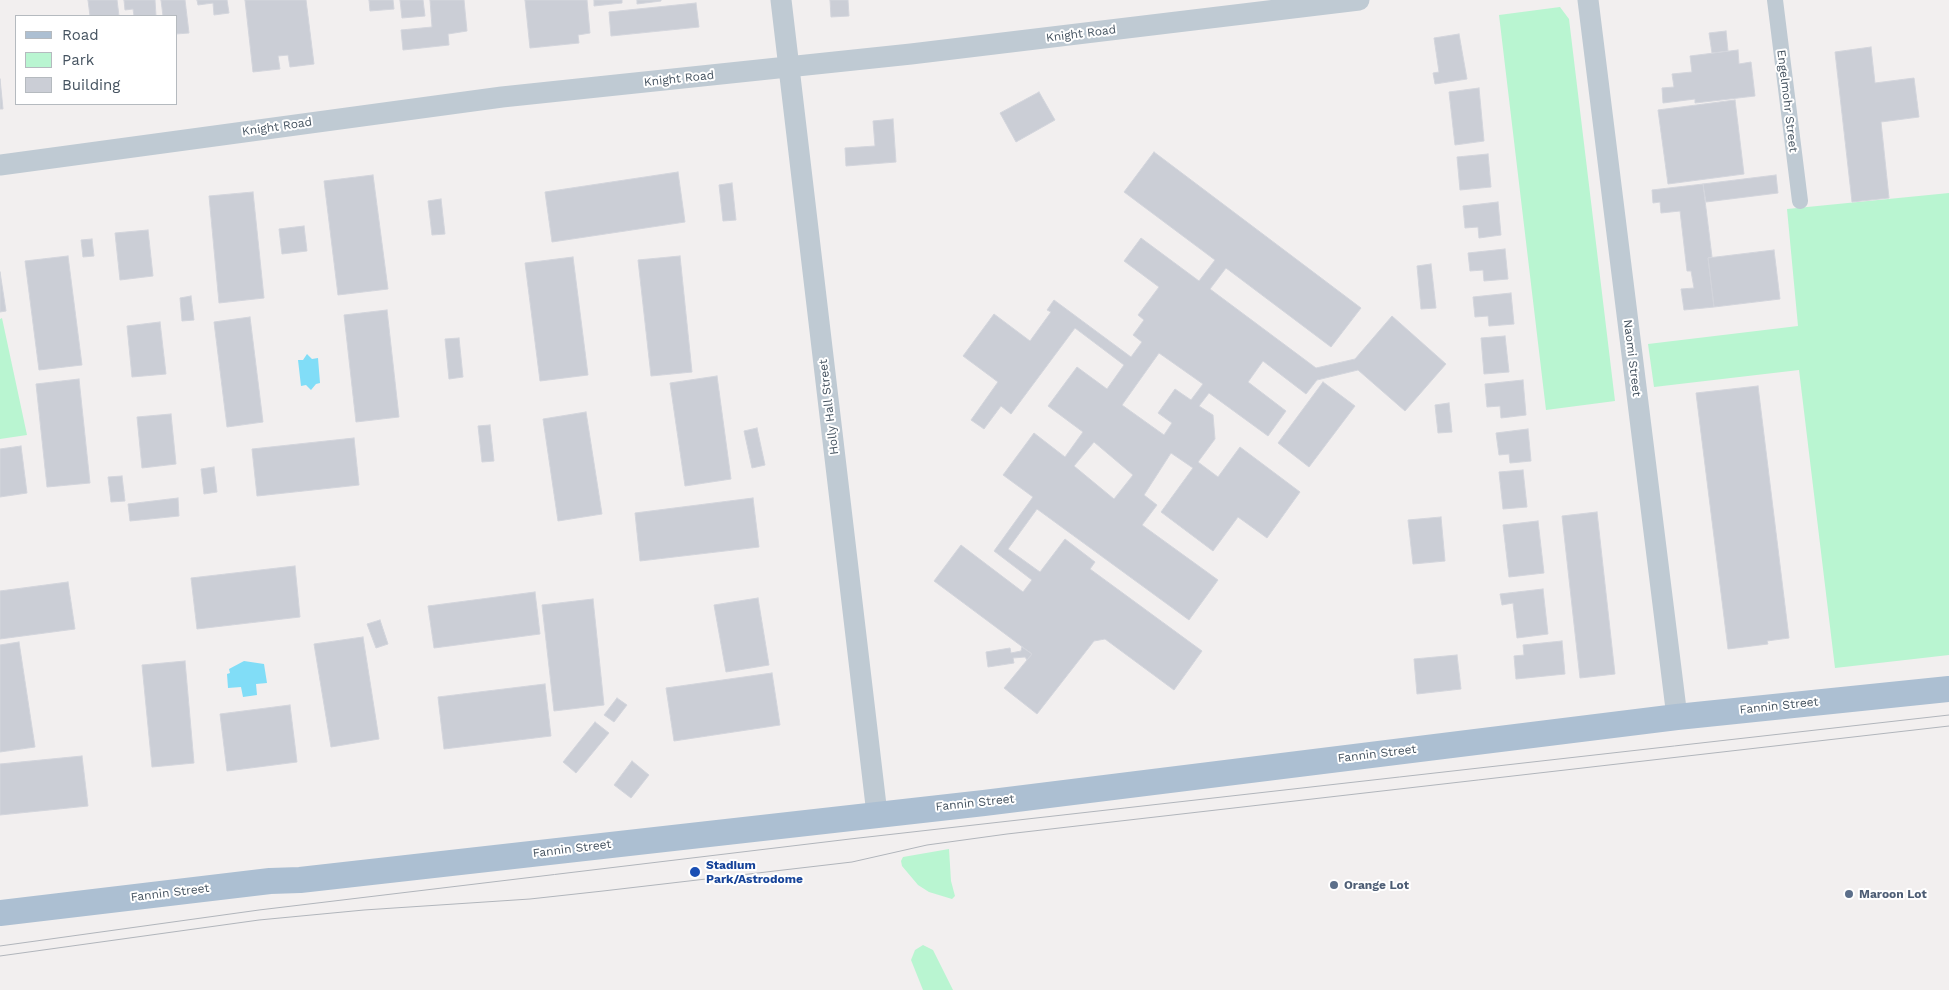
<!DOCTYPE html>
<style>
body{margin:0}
#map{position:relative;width:1949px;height:990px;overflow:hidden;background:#f2efef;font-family:"Work Sans",sans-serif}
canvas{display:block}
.legend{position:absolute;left:15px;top:15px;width:162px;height:90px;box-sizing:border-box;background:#fff;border:1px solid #b5babf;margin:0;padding:6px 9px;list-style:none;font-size:15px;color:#455360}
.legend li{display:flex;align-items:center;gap:10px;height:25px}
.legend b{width:25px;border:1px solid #b5babf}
</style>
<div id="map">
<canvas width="1949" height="990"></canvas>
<ul class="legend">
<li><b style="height:6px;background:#acbfd2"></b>Road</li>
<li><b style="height:14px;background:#b9f5d1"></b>Park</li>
<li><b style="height:14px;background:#cbced6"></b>Building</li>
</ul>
</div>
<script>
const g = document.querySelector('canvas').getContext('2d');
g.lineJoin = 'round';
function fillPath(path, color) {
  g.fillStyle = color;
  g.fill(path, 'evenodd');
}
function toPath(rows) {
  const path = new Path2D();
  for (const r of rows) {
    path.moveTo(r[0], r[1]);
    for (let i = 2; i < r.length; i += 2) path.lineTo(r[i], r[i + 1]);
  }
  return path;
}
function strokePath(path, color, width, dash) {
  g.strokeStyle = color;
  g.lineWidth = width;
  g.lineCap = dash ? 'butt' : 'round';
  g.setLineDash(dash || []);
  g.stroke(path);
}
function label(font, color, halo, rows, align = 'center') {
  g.font = font + ' "Work Sans",sans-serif';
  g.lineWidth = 4;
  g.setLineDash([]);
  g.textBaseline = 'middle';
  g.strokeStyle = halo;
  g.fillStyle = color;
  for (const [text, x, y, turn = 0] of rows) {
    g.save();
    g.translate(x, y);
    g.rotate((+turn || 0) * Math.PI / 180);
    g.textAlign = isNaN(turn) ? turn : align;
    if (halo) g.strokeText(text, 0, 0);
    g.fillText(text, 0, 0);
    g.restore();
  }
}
fillPath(toPath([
 [1560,7,1569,19,1615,401,1546,410,1499,15],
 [1949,193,1949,655,1835,668,1799,370,1654,387,1648,344,1798,326,1787,209],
 [2,318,27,435,0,439,0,319],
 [949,849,951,881,955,896,952,899,929,892,918,885,902,866,901,861,903,857],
 [923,945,933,950,953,990,923,990,911,960,915,950]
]), '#b9f5d1');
fillPath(toPath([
 [307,354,312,359,318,358,320,383,316,384,311,390,306,385,301,386,298,360,303,360],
 [244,661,264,664,267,683,256,684,257,695,243,697,241,687,228,688,227,674,230,673,229,669]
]), '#81ddf7');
const building = toPath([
 [88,0,117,0,119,16,90,16,88,0],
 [124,0,155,0,156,16,134,16,133,9,125,10,124,0],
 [161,0,185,0,189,33,176,34,176,16,163,16,161,0],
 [197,0,227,0,229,13,214,15,213,3,198,5,197,0],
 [245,0,306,0,314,64,290,67,288,55,278,56,280,69,253,72,245,0],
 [369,0,393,0,394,9,370,11,369,0],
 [400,0,423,0,425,16,402,18,400,0],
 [430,0,464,0,467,31,448,34,449,45,403,50,401,30,432,27,430,0],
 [525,0,587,0,590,33,578,35,579,43,530,48,525,0],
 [594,0,622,0,622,3,594,6,594,0],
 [637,0,661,0,661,1,637,4,637,0],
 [830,0,848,0,849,16,831,17,830,0],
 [696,3,699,27,611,36,609,12,696,3],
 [1726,31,1728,51,1712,53,1709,33,1726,31],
 [1459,34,1467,79,1435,84,1433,73,1439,72,1434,38,1459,34],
 [1871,47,1875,83,1914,78,1919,117,1881,122,1889,198,1852,202,1835,52,1871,47],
 [1738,50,1739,64,1751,62,1755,96,1695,103,1695,99,1663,103,1662,88,1674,87,1672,74,1692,72,1690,56,1738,50],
 [0,79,3,109,0,109,0,79],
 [1479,88,1484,141,1455,145,1449,92,1479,88],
 [1039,92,1055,120,1016,142,1000,113,1039,92],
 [1735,100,1744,174,1668,184,1658,110,1735,100],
 [893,119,896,162,846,166,845,148,875,146,873,121,893,119],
 [1154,152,1361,308,1331,347,1226,268,1210,289,1316,368,1355,359,1392,316,1446,364,1405,411,1358,370,1317,380,1306,394,1263,361,1248,382,1286,411,1268,436,1209,393,1199,406,1213,415,1215,439,1198,462,1218,477,1240,447,1300,492,1267,538,1238,517,1213,551,1161,512,1193,468,1171,453,1144,495,1157,505,1142,525,1218,580,1189,620,1037,509,1008,549,1040,572,1065,539,1095,562,1090,569,1202,651,1174,690,1105,639,1094,641,1037,714,1004,688,1032,654,934,581,961,545,1023,592,1032,580,994,551,1033,497,1003,475,1034,433,1065,457,1083,432,1048,406,1077,367,1107,389,1124,365,1075,328,1011,414,1001,406,984,429,971,420,998,382,963,356,994,314,1030,341,1051,312,1047,310,1054,300,1131,357,1142,342,1133,335,1144,320,1138,315,1159,287,1124,261,1141,238,1199,281,1215,260,1124,192,1154,152],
 [1159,353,1203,384,1191,400,1175,389,1158,413,1172,423,1164,435,1122,405,1159,353],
 [1094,442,1133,475,1114,499,1074,466,1094,442],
 [1488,154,1491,187,1460,190,1457,157,1488,154],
 [678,172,685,222,552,242,545,192,678,172],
 [373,175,388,289,338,295,324,181,373,175],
 [1776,175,1778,193,1706,202,1703,184,1776,175],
 [732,183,736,220,723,221,719,185,732,183],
 [1703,184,1712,257,1708,258,1714,307,1684,310,1681,289,1694,288,1691,271,1687,271,1680,211,1661,213,1660,202,1653,203,1652,190,1703,184],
 [253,192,264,298,219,303,209,196,253,192],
 [441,199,445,234,432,235,428,201,441,199],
 [1498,202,1501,235,1479,238,1478,227,1465,228,1463,206,1498,202],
 [304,226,307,251,282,254,279,229,304,226],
 [148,230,153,276,120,280,115,233,148,230],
 [92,239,94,256,83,257,81,240,92,239],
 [1505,249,1508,279,1484,281,1483,270,1470,271,1468,253,1505,249],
 [1774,250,1780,299,1714,307,1708,258,1774,250],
 [68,256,82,365,39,370,25,261,68,256],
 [680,256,692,372,651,376,638,260,680,256],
 [573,257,588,375,540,381,525,263,573,257],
 [1431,264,1436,308,1421,309,1417,266,1431,264],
 [0,272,6,311,0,312,0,272],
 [1511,293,1514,324,1489,326,1488,316,1475,317,1473,297,1511,293],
 [191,296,194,320,182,321,180,298,191,296],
 [387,310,399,417,356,422,344,315,387,310],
 [250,317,263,422,227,427,214,322,250,317],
 [160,322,166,374,132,377,127,326,160,322],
 [1505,336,1509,372,1484,374,1481,338,1505,336],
 [459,338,463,377,449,379,445,339,459,338],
 [717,376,731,479,685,486,670,383,717,376],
 [79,379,90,483,47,487,36,384,79,379],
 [1523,380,1526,415,1501,418,1500,406,1487,407,1485,384,1523,380],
 [1323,382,1355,406,1309,467,1278,443,1323,382],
 [1758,386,1789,638,1767,641,1768,644,1728,649,1696,393,1758,386],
 [1449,403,1452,432,1438,433,1435,405,1449,403],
 [586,412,602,514,558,521,543,419,586,412],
 [171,414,176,464,142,468,137,417,171,414],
 [490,425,494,461,482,462,478,426,490,425],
 [757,428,765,465,752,468,744,431,757,428],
 [1528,429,1531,461,1510,463,1509,454,1499,455,1496,433,1528,429],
 [354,438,359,485,257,496,252,449,354,438],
 [21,446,27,493,0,497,0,449,21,446],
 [214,467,217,492,204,494,201,469,214,467],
 [1523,470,1527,507,1503,509,1499,472,1523,470],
 [122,476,125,501,111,502,108,477,122,476],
 [178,498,179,516,130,521,128,504,178,498],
 [753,498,759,547,640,561,635,513,753,498],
 [1597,512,1615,674,1580,678,1562,516,1597,512],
 [1441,517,1445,561,1413,564,1408,520,1441,517],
 [1538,521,1544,573,1509,577,1503,525,1538,521],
 [295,566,300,617,197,629,191,578,295,566],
 [68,582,75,629,0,639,0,591,68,582],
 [1543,589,1548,634,1517,638,1513,603,1502,605,1500,594,1543,589],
 [535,592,540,634,434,648,428,606,535,592],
 [758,598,769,665,726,672,714,605,758,598],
 [593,599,604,705,554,711,542,605,593,599],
 [380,620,388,644,376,648,367,624,380,620],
 [363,637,379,739,331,747,314,644,363,637],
 [1562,641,1565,674,1516,679,1514,656,1524,655,1523,645,1562,641],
 [19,642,35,747,0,752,0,645,19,642],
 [1022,647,1032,654,1027,660,1025,657,1013,658,1014,663,988,667,986,652,1010,648,1011,653,1021,651,1022,647],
 [1457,655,1461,689,1417,694,1414,659,1457,655],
 [185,661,194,763,152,767,142,665,185,661],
 [772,673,780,725,674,741,666,688,772,673],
 [545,684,551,736,444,749,438,697,545,684],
 [617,698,627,705,614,722,604,715,617,698],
 [290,705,297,762,227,771,220,714,290,705],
 [595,722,609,733,576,773,563,762,595,722],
 [82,756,88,806,0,815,0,764,82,756],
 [632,761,649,775,631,798,614,785,632,761]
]);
fillPath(building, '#cbced6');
strokePath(building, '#d3d5dc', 1);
strokePath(toPath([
 [1775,0,1800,201]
]), '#bfcad3', 16);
strokePath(toPath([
 [781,0,877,814],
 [1588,0,1677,717],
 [0,165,502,97,911,54,1359,0]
]), '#bfcad3', 21);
strokePath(toPath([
 [0,913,270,881,300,880,984,803,1677,717,1949,689]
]), '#acbfd2', 26);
strokePath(toPath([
 [0,946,259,910,850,839,1949,715],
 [0,956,259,920,364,910,530,899,603,891,852,862,927,845,1007,834,1949,726]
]), '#b1b5bb', 1);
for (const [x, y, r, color] of [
 [695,872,6,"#1a4fb4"],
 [1334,885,5,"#5c6f8a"],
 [1849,894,5,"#5c6f8a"]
]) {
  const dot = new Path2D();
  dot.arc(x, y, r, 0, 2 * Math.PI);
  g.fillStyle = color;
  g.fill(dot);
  strokePath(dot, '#fff', 2);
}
label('12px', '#455360', '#fff', [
 ["Knight Road",1081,34,-7],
 ["Knight Road",679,79,-6],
 ["Engelmohr Street",1787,101,83],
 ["Knight Road",277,127,-8],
 ["Naomi Street",1632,358,83],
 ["Holly Hall Street",829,407,-97],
 ["Fannin Street",1779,706,-6],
 ["Fannin Street",1377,754,-7],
 ["Fannin Street",975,803,-6],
 ["Fannin Street",572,849,-7],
 ["Fannin Street",170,893,-7]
]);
label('bold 12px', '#164399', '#fff', [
 ["Stadium",706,865],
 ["Park/Astrodome",706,879]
], 'left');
label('bold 12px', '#4e5e75', '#fff', [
 ["Orange Lot",1344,885],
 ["Maroon Lot",1859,894]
], 'left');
</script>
